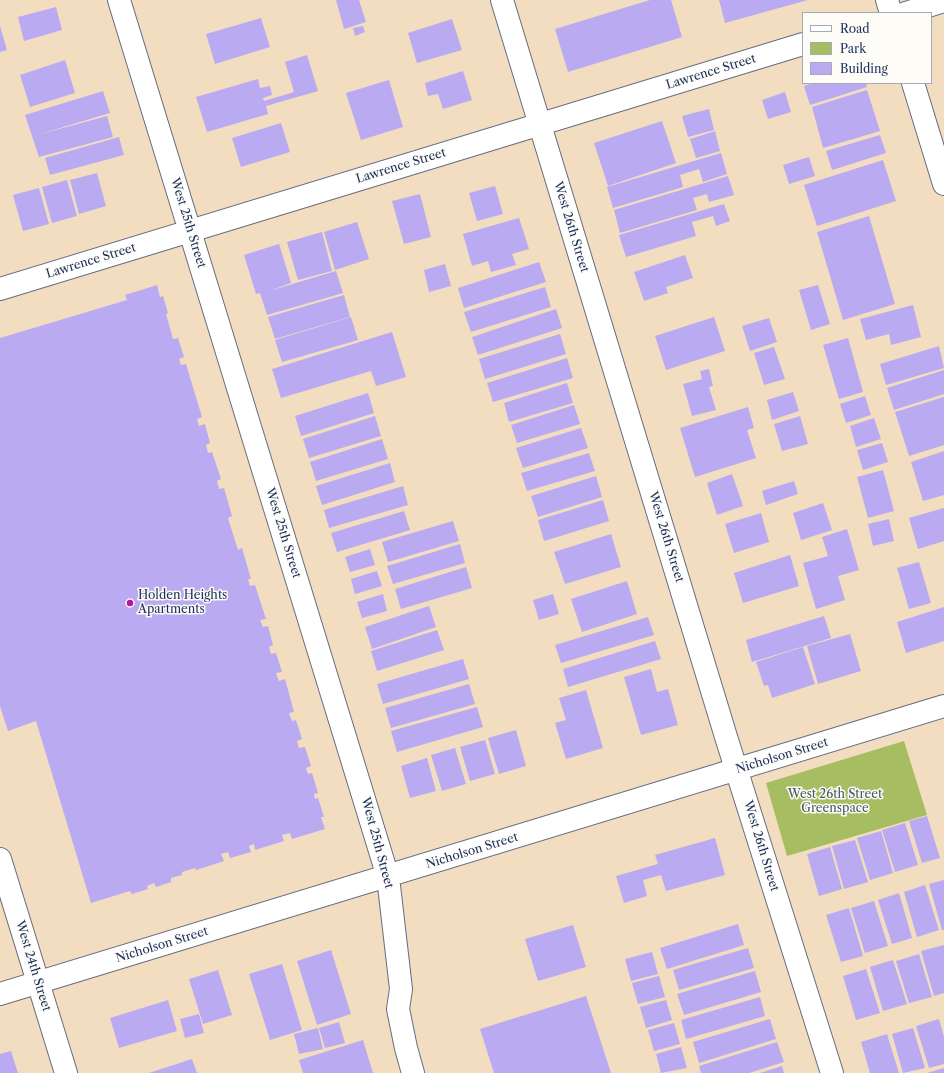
<!DOCTYPE html>
<style>
body{margin:0}
#map{position:relative;width:944px;height:1073px;overflow:hidden;background:#f3ddc0;font-family:"Libre Caslon Text",serif}
canvas{display:block}
.legend{position:absolute;left:802px;top:12px;width:130px;height:72px;box-sizing:border-box;background:#fdfcf7;border:1px solid #a3aaba;margin:0;padding:5px 7px;list-style:none;font-size:12px;color:#1b2f5e}
.legend li{display:flex;align-items:center;gap:8px;height:20px}
.legend b{width:20px;border:1px solid #a3aaba}
</style>
<div id="map">
<canvas width="944" height="1073"></canvas>
<ul class="legend">
<li><b style="height:5px;background:#fff"></b>Road</li>
<li><b style="height:11px;background:#a7bd62"></b>Park</li>
<li><b style="height:11px;background:#b9aaf2"></b>Building</li>
</ul>
</div>
<script>
const g = document.querySelector('canvas').getContext('2d');
g.lineJoin = 'round';
function fillPath(path, color) {
  g.fillStyle = color;
  g.fill(path, 'evenodd');
}
function toPath(rows) {
  const path = new Path2D();
  for (const r of rows) {
    path.moveTo(r[0], r[1]);
    for (let i = 2; i < r.length; i += 2) path.lineTo(r[i], r[i + 1]);
  }
  return path;
}
function strokePath(path, color, width, dash) {
  g.strokeStyle = color;
  g.lineWidth = width;
  g.lineCap = dash ? 'butt' : 'round';
  g.setLineDash(dash || []);
  g.stroke(path);
}
function label(font, color, halo, rows, align = 'center') {
  g.font = font + ' "Libre Caslon Text",serif';
  g.lineWidth = 3;
  g.setLineDash([]);
  g.textBaseline = 'middle';
  g.strokeStyle = halo;
  g.fillStyle = color;
  for (const [text, x, y, turn = 0] of rows) {
    g.save();
    g.translate(x, y);
    g.rotate((+turn || 0) * Math.PI / 180);
    g.textAlign = isNaN(turn) ? turn : align;
    if (halo) g.strokeText(text, 0, 0);
    g.fillText(text, 0, 0);
    g.restore();
  }
}
fillPath(toPath([
 [904,741,927,815,787,856,766,783]
]), '#a7bd62');
fillPath(toPath([
 [336,0,359,0,366,22,344,29],
 [650,0,671,0,682,37,568,72,555,29],
 [719,0,808,0,725,23],
 [56,7,62,30,24,41,18,17],
 [261,18,270,47,215,64,206,34],
 [452,19,462,50,417,63,408,33],
 [0,26,7,50,0,52],
 [363,26,365,32,355,36,353,28],
 [307,55,318,91,266,106,268,114,207,132,196,97,258,79,260,88,270,86,272,95,263,98,264,101,294,92,285,62],
 [65,60,75,93,30,107,20,75],
 [463,71,472,100,443,109,438,94,428,96,425,83],
 [389,80,403,127,361,140,346,93],
 [813,83,866,83,867,87,810,105,804,86],
 [867,90,880,131,823,148,812,107],
 [103,91,110,113,37,135,107,116,113,137,39,157,25,115],
 [785,92,791,112,768,119,762,100],
 [709,109,714,130,688,137,682,116],
 [662,121,676,163,608,186,594,143],
 [281,123,290,152,241,167,232,138],
 [715,131,720,151,696,158,690,139],
 [880,135,886,153,832,170,826,151],
 [119,137,124,155,50,175,45,158],
 [721,153,727,174,703,182,699,169,680,175,683,187,613,208,607,187],
 [809,157,815,176,789,184,783,165],
 [883,160,896,201,817,226,804,185],
 [97,173,106,206,79,214,70,180],
 [728,176,734,195,709,202,707,194,693,198,697,210,620,233,614,210],
 [67,180,77,216,52,223,42,187],
 [495,186,503,214,477,221,469,193],
 [39,188,49,224,23,231,13,195],
 [420,194,431,237,404,244,392,201],
 [724,204,730,221,716,226,713,216,692,222,696,236,626,257,619,235],
 [869,216,895,304,843,320,817,232],
 [519,218,529,249,512,254,516,265,491,272,488,261,472,266,463,234],
 [357,222,369,259,335,270,324,232],
 [322,232,332,271,298,280,287,242],
 [279,244,291,283,269,291,336,271,343,293,267,315,260,293,256,294,244,255],
 [685,255,693,278,666,287,668,293,644,301,634,272],
 [539,262,546,282,464,308,458,288],
 [445,264,451,286,429,292,424,270],
 [157,285,160,297,163,296,168,313,166,314,173,339,178,338,184,357,179,359,181,365,186,364,202,417,197,419,199,426,205,424,210,443,206,445,208,453,212,452,221,479,217,481,219,489,224,488,232,516,228,518,238,550,242,548,251,579,248,579,250,586,255,585,266,619,260,620,263,627,268,626,273,645,269,647,271,654,276,653,282,672,276,673,279,681,285,679,294,712,289,713,292,721,296,720,302,739,297,741,299,748,305,747,311,766,306,768,308,774,312,773,318,793,314,794,315,799,318,798,324,817,321,817,325,829,292,839,290,833,282,835,284,841,255,850,254,844,249,846,251,852,230,858,228,852,221,854,224,861,196,870,195,868,182,872,182,875,171,878,171,882,156,887,154,883,147,886,148,889,132,894,130,891,91,903,36,721,8,731,0,706,0,338,127,300,125,295],
 [818,285,830,324,811,330,799,290],
 [545,287,551,307,471,332,464,312],
 [344,295,350,317,275,339,268,317],
 [913,305,921,337,891,345,889,334,866,340,860,319],
 [556,309,562,328,478,355,472,337],
 [351,317,358,340,282,362,275,340],
 [714,317,725,351,666,370,655,336],
 [769,318,777,342,750,351,742,326],
 [392,332,406,377,376,386,371,371,281,398,272,369],
 [560,334,566,354,485,379,479,359],
 [848,338,863,392,839,399,823,345],
 [939,346,944,368,886,385,880,364],
 [774,347,785,379,764,385,754,353],
 [567,358,573,378,493,402,487,383],
 [709,369,713,386,709,387,716,410,692,416,683,384,702,379,700,371],
 [944,370,944,394,894,410,887,388],
 [567,383,573,403,509,422,504,403],
 [793,392,799,411,772,420,767,400],
 [368,393,374,413,301,436,295,416],
 [865,396,871,415,846,423,840,404],
 [944,397,944,445,909,456,895,412],
 [574,405,580,424,517,443,511,425],
 [748,407,754,428,747,430,756,458,695,477,680,428],
 [375,416,381,436,309,458,303,439],
 [800,416,808,444,782,451,774,424],
 [874,418,881,439,856,447,850,426],
 [581,428,588,448,523,468,516,448],
 [382,439,388,459,316,481,310,462],
 [882,443,888,462,863,470,857,450],
 [944,451,944,495,923,501,911,462],
 [589,453,595,471,527,491,521,473],
 [390,463,395,482,322,505,316,486],
 [883,470,894,511,868,518,857,477],
 [732,474,743,506,717,515,707,483],
 [596,476,602,497,538,517,531,496],
 [794,481,798,494,766,505,762,491],
 [403,486,408,505,329,528,324,510],
 [603,500,609,521,544,541,538,520],
 [823,503,832,530,801,540,793,513],
 [944,508,944,541,918,549,909,518],
 [404,511,410,530,337,552,331,533],
 [761,513,769,542,734,553,725,524],
 [889,519,894,541,873,546,868,524],
 [453,521,459,541,388,562,382,542],
 [847,529,859,570,838,576,845,600,816,609,803,563,828,556,822,537],
 [611,534,621,567,565,584,554,552],
 [460,544,465,563,393,584,387,566],
 [370,549,375,565,350,572,345,557],
 [790,555,799,586,743,603,734,573],
 [919,562,931,603,909,609,897,568],
 [466,567,472,588,401,609,395,589],
 [377,571,382,586,355,594,351,579],
 [627,581,637,614,582,632,571,599],
 [383,594,387,611,362,618,357,602],
 [553,594,559,614,539,620,533,600],
 [429,606,436,627,372,649,365,627],
 [944,607,944,641,906,653,897,622],
 [824,616,831,638,752,662,746,640],
 [648,617,654,635,561,663,555,645],
 [437,630,444,650,377,671,371,651],
 [850,634,861,671,818,684,807,646],
 [655,641,661,659,568,687,563,669],
 [803,647,815,684,772,698,768,685,764,686,756,662],
 [463,659,469,679,383,704,377,684],
 [651,669,657,692,668,689,678,725,641,735,624,677],
 [469,684,475,704,391,728,385,708],
 [586,690,603,748,566,759,555,723,566,720,559,698],
 [477,707,483,727,397,752,391,731],
 [516,730,526,766,499,774,488,738],
 [485,740,495,774,470,781,460,747],
 [455,748,466,784,442,791,431,755],
 [427,758,436,791,410,798,401,766],
 [927,816,940,858,922,863,909,821],
 [905,823,918,865,895,872,882,830],
 [881,831,893,873,870,880,857,838],
 [715,838,725,875,666,891,661,875,643,880,647,896,624,903,616,876,658,864,655,855],
 [855,840,868,882,844,889,832,846],
 [830,847,842,889,819,896,807,854],
 [944,880,944,930,942,930,929,884],
 [925,885,939,930,917,937,904,892],
 [899,893,912,938,892,944,878,900],
 [874,901,888,946,865,953,851,908],
 [849,908,863,956,841,962,826,915],
 [738,924,744,945,667,969,660,948],
 [573,925,586,967,538,981,525,939],
 [944,945,944,993,934,996,921,951],
 [748,948,754,968,679,990,673,970],
 [331,950,351,1014,317,1025,297,961],
 [652,952,658,974,631,981,625,959],
 [919,954,932,997,909,1003,896,961],
 [893,960,907,1004,883,1011,870,967],
 [282,964,302,1030,270,1040,249,974],
 [866,969,880,1013,856,1020,843,976],
 [218,970,232,1015,203,1024,189,979],
 [755,971,761,992,684,1015,677,994],
 [659,976,665,997,638,1004,632,983],
 [586,996,611,1073,494,1073,480,1029],
 [760,997,765,1016,686,1039,681,1020],
 [168,1000,177,1031,119,1048,110,1018],
 [666,1000,672,1020,646,1028,640,1007],
 [199,1014,204,1033,185,1038,180,1019],
 [770,1019,776,1039,699,1063,693,1042],
 [939,1019,944,1037,944,1064,929,1068,916,1026],
 [339,1022,345,1043,325,1048,319,1028],
 [674,1023,680,1044,654,1051,648,1030],
 [318,1028,323,1049,299,1054,294,1034],
 [913,1028,925,1068,903,1073,892,1034],
 [887,1034,899,1073,870,1073,861,1042],
 [363,1040,373,1073,303,1073,299,1060],
 [777,1042,784,1062,749,1073,701,1073,699,1066],
 [681,1047,687,1068,661,1073,656,1054],
 [11,1051,18,1073,0,1073,0,1054],
 [192,1059,197,1073,149,1073],
 [782,1066,784,1073,760,1073],
 [944,1068,944,1073,927,1073]
]), '#b9aaf2');
const minor = toPath([
 [119,0,388,877,401,989,398,1009,406,1048,413,1073],
 [502,0,727,740,832,1073],
 [887,0,891,13],
 [906,13,944,1],
 [913,83,944,184],
 [0,289,803,44],
 [0,859,66,1073],
 [0,994,944,706]
]);
strokePath(minor, '#676c80', 24);
strokePath(minor, '#fff', 22);
for (const [x, y, r, color] of [
 [130,603,4,"#b5179e"]
]) {
  const dot = new Path2D();
  dot.arc(x, y, r, 0, 2 * Math.PI);
  g.fillStyle = color;
  g.fill(dot);
  strokePath(dot, '#fdfcf7', 1.5);
}
label('12px', '#1b2f5e', '#fdfcf7', [
 ["Lawrence Street",711,72,-17],
 ["Lawrence Street",401,166,-17],
 ["West 25th Street",188,223,73],
 ["West 26th Street",571,227,73],
 ["Lawrence Street",91,261,-17],
 ["West 25th Street",283,533,73],
 ["West 26th Street",666,537,73],
 ["Nicholson Street",782,756,-17],
 ["West 25th Street",377,843,75],
 ["West 26th Street",761,846,73],
 ["Nicholson Street",472,851,-17],
 ["Nicholson Street",162,945,-17],
 ["West 24th Street",33,966,73]
]);
label('12px', '#1b2f5e', '#fdfcf7', [
 ["Holden Heights",138,596],
 ["Apartments",138,610]
], 'left');
label('12px', '#455a5f', '#fdfcf7', [
 ["West 26th Street",835,795],
 ["Greenspace",835,809]
]);
</script>
